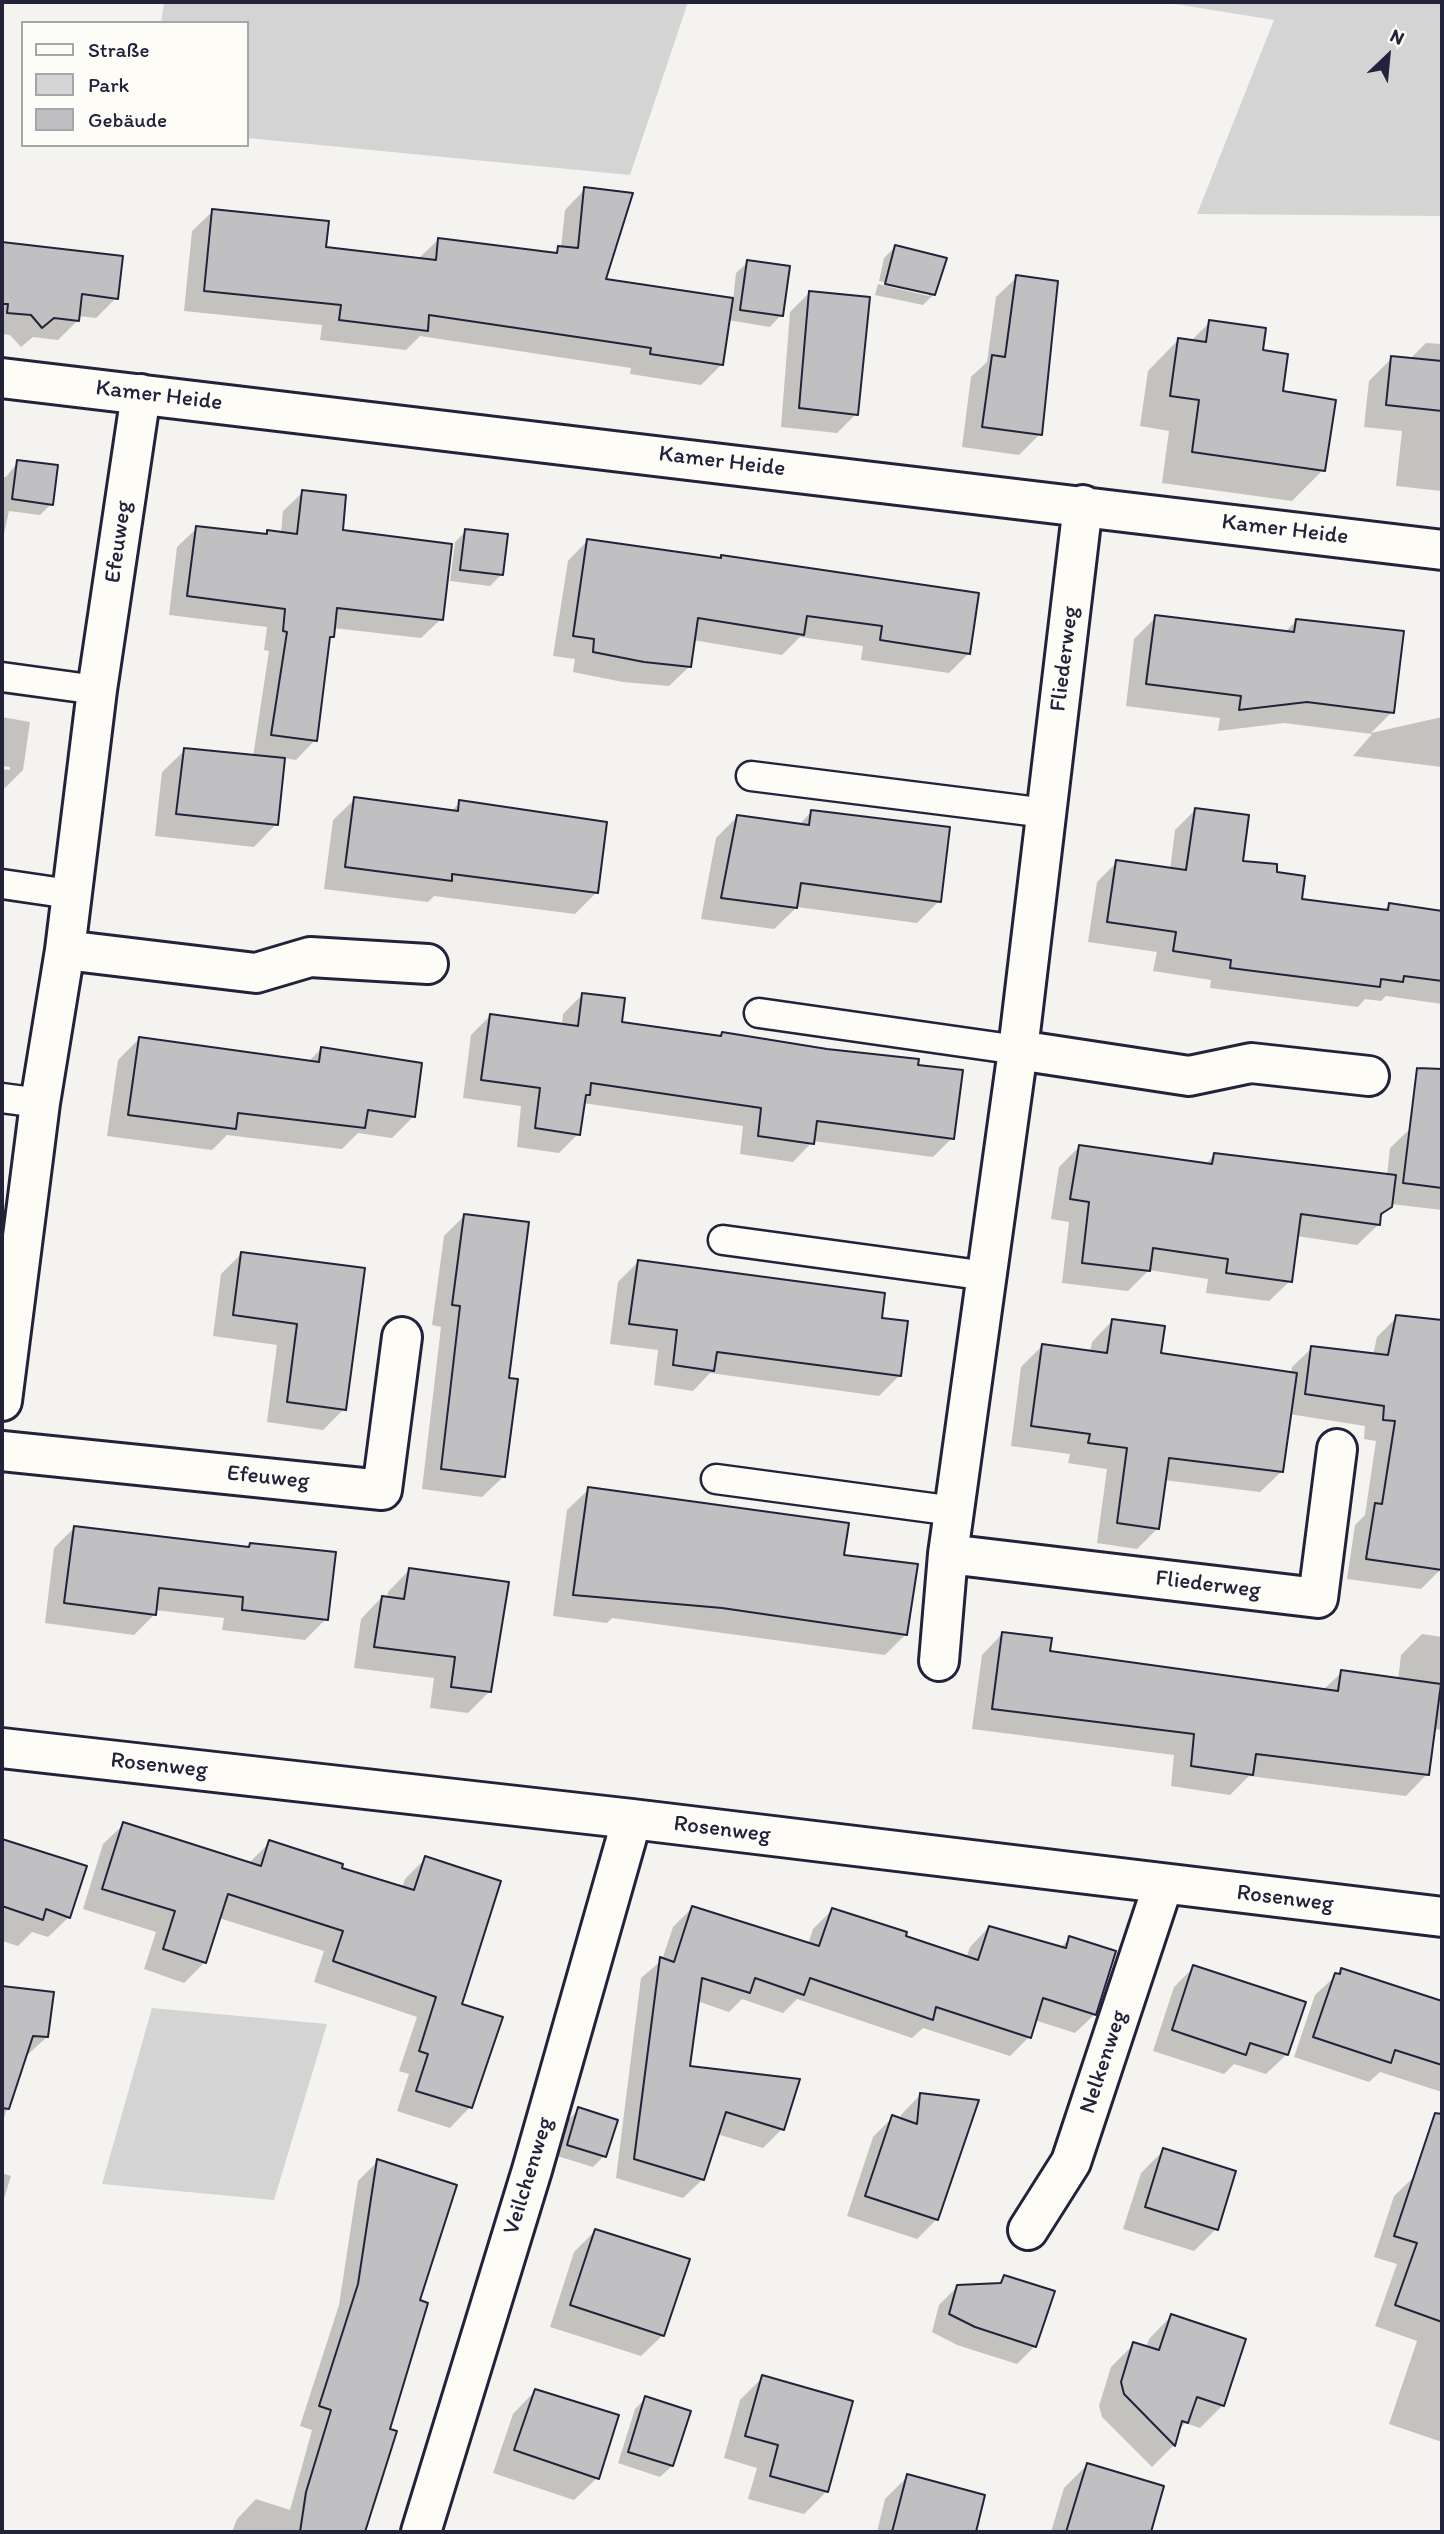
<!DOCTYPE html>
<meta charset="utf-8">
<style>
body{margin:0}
#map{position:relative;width:1444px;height:2534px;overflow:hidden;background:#f4f3ef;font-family:Itim,sans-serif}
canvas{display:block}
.frame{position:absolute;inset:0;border:4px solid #22223b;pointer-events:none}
.legend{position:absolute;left:21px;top:21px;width:228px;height:126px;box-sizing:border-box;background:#fdfcf7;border:2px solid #a5a5ac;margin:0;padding:9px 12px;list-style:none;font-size:21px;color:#22223b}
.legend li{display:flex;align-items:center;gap:14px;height:35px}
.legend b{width:35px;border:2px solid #a5a5ac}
.north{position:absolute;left:1353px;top:21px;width:70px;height:70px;-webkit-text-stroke:5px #fdfcf7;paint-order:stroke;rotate:26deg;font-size:19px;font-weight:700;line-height:28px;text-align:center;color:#22223b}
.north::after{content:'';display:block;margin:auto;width:24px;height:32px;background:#22223b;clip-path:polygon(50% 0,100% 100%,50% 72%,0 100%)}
</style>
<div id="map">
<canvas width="1444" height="2534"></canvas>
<div class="frame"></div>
<ul class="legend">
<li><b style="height:9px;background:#fdfcf7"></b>Straße</li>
<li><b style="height:19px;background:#d5d4d5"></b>Park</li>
<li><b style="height:19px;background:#c0bfc2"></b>Gebäude</li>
</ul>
<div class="north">N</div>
</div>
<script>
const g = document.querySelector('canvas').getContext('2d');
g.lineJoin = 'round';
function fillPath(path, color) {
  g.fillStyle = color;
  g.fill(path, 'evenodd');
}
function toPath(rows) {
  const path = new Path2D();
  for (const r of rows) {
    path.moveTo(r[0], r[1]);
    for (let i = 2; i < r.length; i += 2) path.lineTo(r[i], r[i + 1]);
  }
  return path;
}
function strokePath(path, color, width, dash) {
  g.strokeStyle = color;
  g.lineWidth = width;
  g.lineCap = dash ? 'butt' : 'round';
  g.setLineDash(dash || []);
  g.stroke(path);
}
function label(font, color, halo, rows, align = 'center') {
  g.font = font + ' Itim,sans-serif';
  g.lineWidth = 5;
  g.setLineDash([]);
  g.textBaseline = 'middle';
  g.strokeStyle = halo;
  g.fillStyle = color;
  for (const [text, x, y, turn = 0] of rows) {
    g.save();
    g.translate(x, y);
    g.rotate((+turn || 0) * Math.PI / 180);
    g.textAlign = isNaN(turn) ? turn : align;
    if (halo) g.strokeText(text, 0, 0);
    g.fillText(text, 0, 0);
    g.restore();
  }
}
fillPath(toPath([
 [164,2,688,2,630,175,247,138,247,23,161,23],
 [1163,2,1442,2,1442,216,1197,214,1274,20],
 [152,2008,327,2024,274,2200,102,2184]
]), '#d5d4d5');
fillPath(toPath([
 [585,189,604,280,733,300,736,273,748,262,781,315,770,327,728,320,722,364,701,385,630,374,631,368,420,336,406,350,320,340,322,325,184,311,192,231,213,211,324,249,418,259,438,240,553,254,561,248,565,210],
 [15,245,116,298,96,318,78,316,78,320,58,340,33,337,21,347,10,335,2,334,2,259],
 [895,247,934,294,923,305,875,295,878,284,929,296,929,292,879,281,884,258],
 [1017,277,1040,434,1019,455,962,447,971,377,987,362,996,297],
 [809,293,856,414,837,433,781,427,790,312],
 [1210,322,1261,352,1323,470,1292,501,1162,483,1169,431,1140,426,1148,371,1178,340,1190,342],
 [1426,343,1442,344,1442,491,1396,486,1402,431,1364,427,1369,381,1392,358,1409,360],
 [18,462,51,504,40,515,9,511,2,543,2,477,6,477],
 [303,492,341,532,441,619,421,638,333,628,328,641,315,740,296,760,283,758,276,824,254,847,155,836,162,772,185,750,253,757,269,651,264,650,267,627,169,615,177,547,197,528,264,536,268,532,281,533,283,511],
 [466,531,502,574,490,586,450,581,455,542],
 [588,540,719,560,722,557,969,653,949,673,861,660,863,646,800,637,782,655,693,640,690,666,669,686,623,682,573,672,575,659,553,656,568,561],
 [1156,617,1285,632,1297,620,1392,712,1371,733,1442,717,1442,767,1353,756,1372,734,1284,723,1218,731,1220,718,1126,706,1134,639],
 [2,717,30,722,23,770,5,788,2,788,2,769,10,770,10,767,2,766],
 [355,799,451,812,460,802,596,893,575,914,434,896,428,902,324,889,333,820],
 [1195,810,1241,863,1275,873,1300,900,1383,911,1389,905,1435,912,1442,908,1442,1004,1386,996,1381,1001,1365,999,1358,1007,1210,988,1211,980,1153,971,1157,952,1088,942,1097,882,1117,862,1170,870,1175,830],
 [811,812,939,901,917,923,797,907,774,929,701,919,716,838,737,817,798,826],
 [582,995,620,1023,718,1038,723,1034,916,1066,952,1138,933,1157,813,1141,793,1162,740,1154,743,1126,583,1103,578,1134,559,1153,517,1147,521,1106,463,1098,471,1035,490,1016,562,1025,563,1014],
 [139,1039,308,1062,321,1049,414,1116,392,1138,358,1133,342,1149,227,1135,212,1150,107,1136,118,1060],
 [1411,1128,1442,1131,1442,1210,1391,1204,1379,1219,1378,1225,1357,1245,1296,1236,1290,1281,1269,1301,1206,1293,1208,1279,1149,1270,1128,1291,1062,1283,1069,1222,1051,1219,1059,1167,1079,1147,1205,1165,1214,1155,1387,1176,1390,1148],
 [465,1215,507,1379,503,1477,482,1497,422,1489,441,1327,432,1325,444,1236],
 [242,1253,363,1269,344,1409,323,1430,267,1422,277,1345,213,1336,221,1274],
 [638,1262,880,1320,899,1376,879,1396,710,1373,693,1391,654,1385,658,1350,610,1344,618,1282],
 [1397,1317,1442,1322,1442,1562,1441,1569,1421,1589,1347,1579,1355,1525,1365,1515,1376,1441,1364,1439,1365,1426,1289,1414,1281,1472,1260,1492,1164,1480,1158,1528,1137,1549,1097,1543,1107,1469,1068,1463,1070,1454,1011,1446,1021,1367,1042,1346,1090,1353,1092,1342,1112,1321,1159,1355,1291,1374,1292,1367,1312,1348,1373,1355,1377,1337],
 [589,1489,842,1556,906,1634,885,1655,612,1618,607,1623,553,1616,567,1510],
 [74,1528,246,1549,250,1545,326,1619,305,1640,222,1630,224,1618,155,1610,155,1614,134,1635,45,1623,54,1548],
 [409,1570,489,1692,468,1713,430,1708,434,1678,354,1668,361,1619,382,1597,387,1598,388,1592],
 [1003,1633,1048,1653,1323,1690,1342,1672,1398,1680,1401,1655,1422,1634,1442,1637,1442,1730,1433,1729,1427,1774,1406,1796,1249,1776,1230,1795,1171,1786,1174,1755,972,1729,982,1655],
 [124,1824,249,1863,270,1842,402,1888,405,1879,426,1858,460,2005,470,2107,450,2128,397,2111,409,2074,399,2071,417,2017,314,1982,324,1951,219,1918,204,1963,184,1983,144,1969,156,1932,83,1909,103,1844],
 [2,1840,84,1867,69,1917,48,1937,32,1932,18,1946,2,1941],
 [692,1908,808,1945,813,1929,832,1910,966,1958,970,1947,989,1927,1060,1948,1070,1938,1095,2014,1075,2033,1034,2020,1029,2037,1010,2056,923,2028,912,2038,797,1999,783,2013,742,1999,729,2012,697,2001,688,2068,782,2129,763,2148,717,2134,703,2179,683,2198,616,2178,641,1978,662,1960,673,1927],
 [1194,1967,1287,2054,1266,2074,1234,2064,1224,2074,1153,2051,1174,1987],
 [1342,1970,1442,2003,1442,2092,1380,2072,1369,2082,1294,2057,1315,1995],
 [2,1988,52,1993,47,2037,24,2058,2,2124],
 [920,2095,937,2219,917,2239,847,2216,873,2137,893,2117,900,2120,901,2115],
 [579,2109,604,2156,593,2167,557,2156,568,2120],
 [1164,2150,1216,2229,1194,2251,1123,2229,1141,2173],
 [378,2161,418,2301,388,2430,395,2432,364,2532,232,2532,237,2519,256,2499,290,2510,312,2430,300,2426,339,2305,358,2181],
 [2,2173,11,2176,2,2205],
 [1415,2176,1442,2185,1442,2442,1389,2424,1417,2341,1375,2326,1397,2264,1374,2257,1394,2196],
 [595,2231,663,2335,641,2356,550,2327,574,2252],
 [1004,2277,1035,2346,1017,2364,957,2345,932,2332,939,2305,958,2286,996,2285],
 [1171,2316,1223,2405,1200,2428,1185,2423,1178,2431,1174,2445,1152,2467,1102,2417,1099,2406,1111,2367,1134,2344,1146,2348,1149,2339],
 [763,2377,827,2491,804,2514,748,2499,757,2468,724,2458,740,2400],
 [535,2391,597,2478,574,2500,493,2473,513,2414],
 [646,2398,689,2412,672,2466,660,2477,618,2463,635,2409],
 [1087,2465,1162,2487,1149,2532,1051,2532,1064,2488],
 [908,2476,983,2497,974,2532,877,2532,885,2499]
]), '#0003');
const building = toPath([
 [584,187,633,193,606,279,733,298,723,365,650,354,651,348,429,315,428,331,339,320,341,305,204,291,212,209,329,221,326,247,436,260,438,238,557,253,558,246,578,248,584,187],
 [2,242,123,256,118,299,82,294,79,321,54,318,42,328,31,315,7,313,8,304,2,304,2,242],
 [895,245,947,258,935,295,885,284,895,245],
 [747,260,790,266,783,316,740,310,747,260],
 [1016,275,1058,281,1042,435,982,427,992,355,1005,357,1016,275],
 [809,291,870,297,858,415,799,408,809,291],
 [1209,320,1266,328,1263,350,1288,354,1283,391,1336,400,1325,471,1192,452,1199,400,1170,396,1178,338,1206,342,1209,320],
 [1391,356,1442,361,1442,411,1386,405,1391,356],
 [17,460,58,465,53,505,12,499,17,460],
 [302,490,346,495,343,530,452,544,443,620,337,608,334,637,330,637,317,741,271,735,287,632,283,631,285,609,187,596,196,526,267,534,267,530,297,534,302,490],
 [465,529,508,534,503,575,460,570,465,529],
 [587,539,721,558,721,555,979,593,970,654,880,640,882,626,807,616,804,635,698,618,691,667,644,662,593,652,594,639,573,636,587,539],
 [1155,615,1294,632,1296,619,1404,631,1394,713,1307,702,1239,710,1241,696,1146,684,1155,615],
 [184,748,285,758,278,825,176,814,184,748],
 [354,797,458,811,459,800,607,822,598,893,452,874,452,881,345,867,354,797],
 [1195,808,1249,815,1243,861,1277,864,1277,872,1305,876,1302,899,1388,910,1389,903,1442,911,1442,981,1404,976,1403,982,1381,979,1380,987,1230,968,1231,960,1173,951,1176,932,1107,922,1116,860,1186,870,1195,808],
 [811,810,950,827,941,902,801,883,797,908,721,898,737,815,809,825,811,810],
 [582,993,625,998,622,1022,721,1036,722,1032,827,1049,919,1059,918,1065,963,1070,954,1139,817,1121,814,1144,758,1136,761,1108,591,1083,590,1095,586,1095,580,1135,535,1128,540,1088,481,1080,490,1014,578,1026,582,993],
 [139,1037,319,1062,321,1047,422,1063,415,1117,368,1110,365,1128,238,1113,236,1129,128,1115,139,1037],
 [1417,1068,1442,1069,1442,1188,1403,1183,1417,1068],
 [1079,1145,1212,1164,1214,1153,1396,1175,1392,1207,1381,1214,1380,1225,1301,1214,1292,1282,1226,1273,1228,1259,1153,1248,1150,1271,1082,1263,1089,1202,1070,1199,1079,1145],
 [464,1214,529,1222,509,1378,518,1379,505,1477,441,1469,460,1306,452,1305,464,1214],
 [241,1252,365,1268,346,1410,287,1402,297,1324,233,1315,241,1252],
 [638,1260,885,1293,882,1318,908,1321,901,1376,717,1352,714,1371,673,1365,677,1330,629,1324,638,1260],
 [1396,1315,1442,1320,1442,1570,1366,1559,1375,1503,1382,1504,1395,1421,1383,1420,1384,1406,1305,1394,1311,1346,1388,1355,1396,1315],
 [1112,1319,1165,1326,1161,1353,1297,1373,1283,1472,1169,1458,1159,1529,1117,1523,1127,1448,1088,1443,1090,1434,1031,1426,1042,1344,1107,1353,1112,1319],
 [588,1487,849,1523,844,1555,918,1564,907,1635,722,1608,573,1595,588,1487],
 [74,1526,249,1547,250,1543,336,1552,328,1620,242,1610,243,1597,159,1588,156,1615,64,1603,74,1526],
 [409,1568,509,1582,491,1692,451,1687,455,1657,374,1647,382,1596,404,1599,409,1568],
 [1002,1632,1052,1638,1050,1651,1338,1691,1341,1670,1441,1684,1429,1775,1256,1754,1253,1775,1191,1766,1194,1734,992,1709,1002,1632],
 [123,1822,261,1866,269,1840,343,1864,342,1868,414,1890,425,1856,501,1881,462,2004,503,2017,472,2108,416,2091,428,2054,419,2051,436,1997,333,1961,343,1931,228,1894,206,1963,163,1949,175,1911,102,1889,123,1822],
 [2,1839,87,1866,70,1918,46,1909,43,1920,2,1906,2,1839],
 [692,1906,819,1946,832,1908,907,1932,906,1936,978,1960,989,1926,1066,1948,1069,1936,1116,1951,1096,2015,1043,1998,1031,2038,936,2007,933,2020,810,1978,804,1995,755,1978,750,1993,702,1978,690,2066,800,2079,784,2130,726,2112,704,2180,634,2159,660,1957,674,1962,692,1906],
 [1193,1965,1306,2002,1288,2055,1250,2043,1246,2055,1172,2030,1193,1965],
 [1341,1968,1442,2001,1442,2065,1395,2050,1391,2063,1313,2037,1335,1973,1340,1974,1341,1968],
 [2,1986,54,1992,48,2037,33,2036,9,2109,2,2108,2,1986],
 [920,2093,979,2100,938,2220,865,2196,892,2115,917,2124,920,2093],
 [578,2107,618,2120,606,2157,567,2145,578,2107],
 [1435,2113,1442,2114,1442,2322,1395,2305,1417,2243,1394,2236,1435,2113],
 [1163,2148,1236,2171,1218,2230,1145,2207,1163,2148],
 [377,2159,457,2185,420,2300,428,2303,390,2429,397,2431,365,2532,300,2532,306,2492,331,2410,319,2406,358,2284,377,2159],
 [595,2229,690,2259,664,2336,570,2305,595,2229],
 [1004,2275,1055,2291,1036,2347,975,2327,949,2314,957,2285,1001,2283,1004,2275],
 [1171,2314,1246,2339,1224,2406,1197,2397,1188,2423,1182,2421,1175,2446,1124,2394,1121,2382,1133,2342,1159,2350,1171,2314],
 [762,2375,853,2401,828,2492,770,2476,778,2445,745,2436,762,2375],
 [535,2389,619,2415,599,2479,514,2450,535,2389],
 [645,2396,691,2411,673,2466,628,2452,645,2396],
 [1087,2463,1164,2486,1151,2532,1066,2532,1087,2463],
 [907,2474,985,2495,976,2532,892,2532,907,2474]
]);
fillPath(building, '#c0bfc2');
strokePath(building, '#22223b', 2);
const service = toPath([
 [2,677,97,690],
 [751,776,1046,813],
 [2,884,70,894],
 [759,1013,1018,1050],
 [2,1098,40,1103],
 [723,1240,987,1276],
 [716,1479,954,1511]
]);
const minor = toPath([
 [2,378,1442,550],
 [65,950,256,973,310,957,428,964],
 [1018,1050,1189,1076,1251,1063,1369,1076],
 [2,1401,40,1103,65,950,97,690,141,394],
 [2,1451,382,1490,402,1337],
 [948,1554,1318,1598,1337,1449],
 [939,1661,948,1554,1018,1050,1083,505],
 [2,1748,632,1819,1442,1917],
 [1028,2230,1071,2162,1163,1885],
 [421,2532,532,2170,632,1819]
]);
strokePath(service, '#22223b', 33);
strokePath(minor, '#22223b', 44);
strokePath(service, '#fdfcf7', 28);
strokePath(minor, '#fdfcf7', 38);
label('23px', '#22223b', '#fdfcf7', [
 ["Kamer Heide",159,396,7],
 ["Kamer Heide",722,462,7],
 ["Kamer Heide",1285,530,7],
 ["Efeuweg",119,542,-82],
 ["Fliederweg",1065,659,-83],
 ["Efeuweg",268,1478,6],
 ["Fliederweg",1208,1585,7],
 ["Rosenweg",159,1766,6],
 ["Rosenweg",722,1830,7],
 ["Rosenweg",1285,1899,7],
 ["Nelkenweg",1104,2062,-72],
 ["Veilchenweg",529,2176,-73]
]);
</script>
